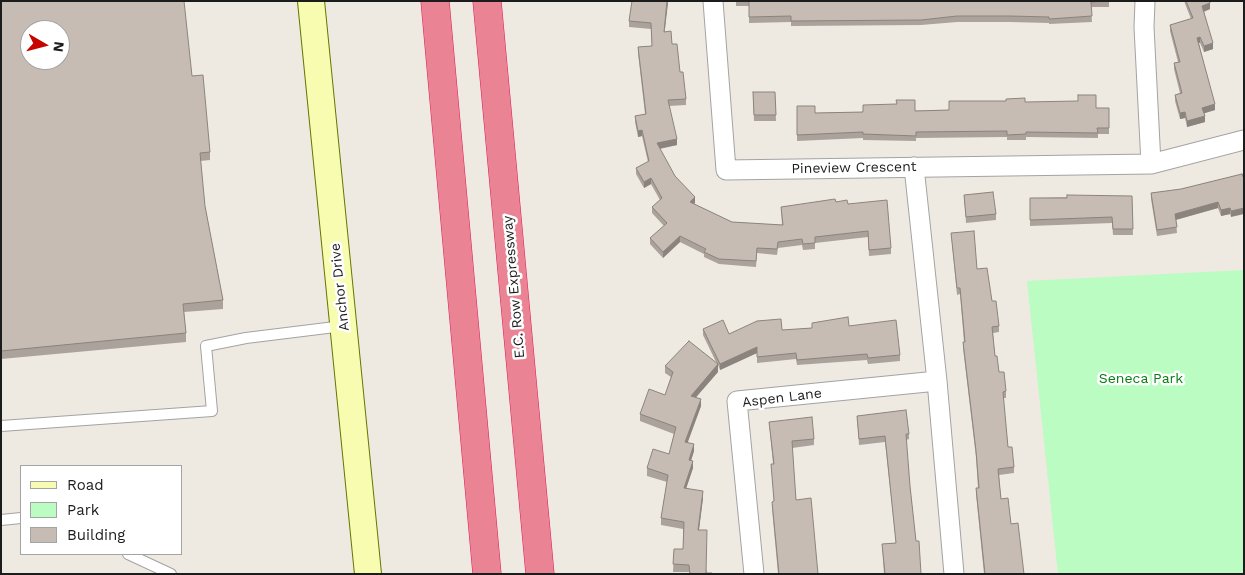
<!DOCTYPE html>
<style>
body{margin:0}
#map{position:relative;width:1245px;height:575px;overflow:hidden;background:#eeeae1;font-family:"Work Sans",sans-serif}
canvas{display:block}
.frame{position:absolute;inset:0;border:2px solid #1c1c1c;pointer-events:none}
.legend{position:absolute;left:20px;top:465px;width:162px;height:90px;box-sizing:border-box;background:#fff;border:1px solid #a4a4a4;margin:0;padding:6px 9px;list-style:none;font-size:15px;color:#1c1c1c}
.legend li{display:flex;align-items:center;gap:10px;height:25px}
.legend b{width:25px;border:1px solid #a4a4a4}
.north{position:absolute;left:20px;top:20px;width:50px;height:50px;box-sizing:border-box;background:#fff;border:1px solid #a4a4a4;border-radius:50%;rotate:98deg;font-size:14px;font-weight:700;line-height:20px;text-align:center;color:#1c1c1c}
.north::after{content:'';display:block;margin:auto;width:18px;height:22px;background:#c70500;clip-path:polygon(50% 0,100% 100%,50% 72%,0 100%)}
</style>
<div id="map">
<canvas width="1245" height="575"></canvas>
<div class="frame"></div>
<ul class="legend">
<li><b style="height:6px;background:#f7fcb0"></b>Road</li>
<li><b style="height:14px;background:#bafcc1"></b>Park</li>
<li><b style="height:14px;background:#c6bcb4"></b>Building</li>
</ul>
<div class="north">N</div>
</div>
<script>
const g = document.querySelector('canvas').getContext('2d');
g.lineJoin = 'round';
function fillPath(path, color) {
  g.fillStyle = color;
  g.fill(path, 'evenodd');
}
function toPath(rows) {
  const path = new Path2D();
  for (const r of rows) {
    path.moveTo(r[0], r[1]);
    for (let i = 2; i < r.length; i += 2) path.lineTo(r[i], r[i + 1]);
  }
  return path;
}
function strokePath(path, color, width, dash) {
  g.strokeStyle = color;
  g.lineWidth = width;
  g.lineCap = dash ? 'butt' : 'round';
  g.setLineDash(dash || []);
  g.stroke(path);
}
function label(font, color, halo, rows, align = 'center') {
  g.font = font + ' "Work Sans",sans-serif';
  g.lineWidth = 5;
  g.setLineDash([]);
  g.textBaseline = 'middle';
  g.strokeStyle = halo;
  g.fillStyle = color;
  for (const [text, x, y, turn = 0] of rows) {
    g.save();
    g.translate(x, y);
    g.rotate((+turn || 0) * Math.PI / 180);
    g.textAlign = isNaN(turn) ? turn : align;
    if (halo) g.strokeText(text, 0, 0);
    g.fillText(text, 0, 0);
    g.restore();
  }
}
fillPath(toPath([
 [1244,270,1244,574,1058,574,1027,281]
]), '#bafcc1');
const lane = toPath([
 [1,426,212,411,206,346,246,338,343,326],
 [1,520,21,518],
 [128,554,171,574]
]);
const street = toPath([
 [713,1,726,170,1151,164,1244,140],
 [1145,1,1144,27,1151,164],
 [914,167,937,381,954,574],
 [754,574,737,401,937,381]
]);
const secondary = toPath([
 [311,1,368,574]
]);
const highway = toPath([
 [435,1,487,574],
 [487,1,540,574]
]);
strokePath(lane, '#a3a3a3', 12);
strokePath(street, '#a3a3a3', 21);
strokePath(secondary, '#667500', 28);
strokePath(highway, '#df1b59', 29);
strokePath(lane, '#fff', 10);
strokePath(street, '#fff', 19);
strokePath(secondary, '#f7fcb0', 26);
strokePath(highway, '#ea8394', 28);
fillPath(toPath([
 [1,1,192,76,210,152,210,160,200,161,205,206,223,300,223,309,184,312,186,333,186,342,1,359],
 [668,1,664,32,672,44,680,72,686,99,686,105,669,106,677,145,660,149,675,176,695,203,694,204,732,222,782,225,781,207,836,202,848,204,891,248,891,254,869,256,868,237,815,243,815,249,803,250,802,245,778,248,777,255,757,253,756,267,719,264,704,257,704,254,680,242,663,258,650,244,650,238,664,226,652,213,652,207,660,200,651,184,644,188,636,174,636,168,648,162,642,136,638,137,635,122,635,116,645,114,638,53,638,47,652,46,651,29,629,27,629,21],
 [736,1,1109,1,1109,7,1091,7,1092,22,1049,24,1049,23,1010,22,957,22,921,25,791,26,791,22,749,23,749,6,736,6],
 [1184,1,1210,1,1210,9,1204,12,1213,49,1204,52,1200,43,1199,43,1215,110,1204,113,1205,122,1187,127,1185,118,1180,119,1175,101,1175,95,1180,93,1174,69,1174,63,1178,62,1170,31,1170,25,1191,19],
 [753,92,775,92,776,121,754,121],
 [1025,102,1096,108,1109,108,1109,134,1098,134,1098,138,1026,137,1026,140,1007,140,1007,137,916,138,916,141,863,140,863,138,797,141,797,106,815,113,949,110],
 [1242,174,1231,217,1230,214,1221,216,1218,208,1176,220,1177,233,1157,236,1151,199,1151,193,1181,189],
 [964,195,996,214,996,220,966,223],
 [1132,196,1133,235,1113,235,1112,223,1030,226,1030,198],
 [951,233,977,269,992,301,999,326,999,332,993,333,995,356,999,372,1006,391,1006,398,1003,398,1008,447,1014,467,1014,473,999,475,1001,499,1011,524,1024,574,984,574,976,494,976,488,978,488,976,457,963,348,963,342,964,342,960,294,957,295],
 [812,323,849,326,900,355,900,361,868,364,867,360,797,365,796,359,757,363,757,353,720,370,718,365,718,372,696,397,701,406,688,442,694,451,691,460,693,468,686,488,703,498,699,530,707,573,712,574,690,574,689,572,673,572,674,549,683,549,683,529,661,525,661,518,667,482,647,476,647,468,669,454,674,434,640,421,640,414,665,395,671,377,665,373,665,366,717,364,703,335,703,329,729,334,812,328],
 [857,416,909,434,909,439,906,440,910,486,916,541,921,574,884,574,882,544,896,543,885,442,859,445],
 [769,422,814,439,814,445,792,448,796,500,818,574,778,574,772,508,772,502,774,501,771,464,773,464]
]), '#aaa29b');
fillPath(toPath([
 [667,1,668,3,664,38,664,32],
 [1210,3,1210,9,1202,12,1202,6],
 [1200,37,1200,43,1197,43,1197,38],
 [1213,43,1213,49,1204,52,1204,46],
 [1215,104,1215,110,1202,114,1202,108],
 [1185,112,1185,118,1180,119,1180,113],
 [1205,116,1205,122,1187,127,1187,121],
 [642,130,642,136,638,137,638,131],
 [677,139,677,145,657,149,657,143],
 [651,178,651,184,644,188,644,182],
 [695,197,695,203,690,208,690,202],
 [1218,202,1218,208,1175,220,1175,214],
 [1230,208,1230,214,1221,216,1221,210],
 [1244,208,1244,214,1231,217,1231,211],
 [680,236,680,242,663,258,663,252],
 [757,347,757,353,720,370,720,364],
 [718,364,718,372,691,403,691,396],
 [701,399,701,406,685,449,685,442],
 [694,444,694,451,689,467,689,460],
 [693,461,693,468,684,495,684,488],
 [703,491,703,498,698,537,698,530]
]), '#8b847e');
const building = toPath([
 [1,1,184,1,192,76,203,75,210,152,200,153,205,206,223,300,183,304,186,333,1,351,1,1],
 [30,30,60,30,60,60,30,60,30,30],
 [632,1,667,1,664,32,671,31,672,44,677,44,680,72,683,72,686,99,668,100,677,139,657,143,675,176,695,197,690,202,732,222,783,225,781,207,835,199,836,202,847,200,848,204,887,200,891,248,869,250,868,231,815,237,815,243,803,244,802,239,778,242,777,249,757,248,756,261,719,259,704,252,706,249,680,236,663,252,650,238,667,223,652,207,662,198,651,178,644,182,636,168,649,161,642,130,638,131,635,116,646,114,638,47,652,46,651,23,629,21,632,1],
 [749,1,1104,1,1091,2,1092,16,1049,19,1049,17,1010,16,957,16,921,20,791,21,791,16,749,17,749,1],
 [1186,1,1210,1,1210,3,1202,6,1213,43,1204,46,1200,37,1197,38,1215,104,1202,108,1205,116,1187,121,1185,112,1180,113,1175,95,1182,93,1174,63,1180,62,1170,25,1193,18,1186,1],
 [753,92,775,92,776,115,754,115,753,92],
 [1078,95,1096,95,1096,108,1109,108,1109,128,1097,128,1098,133,1026,132,1026,134,1007,135,1007,131,916,132,916,136,863,134,863,132,797,135,797,106,815,106,815,113,863,112,863,105,897,104,896,100,915,100,915,111,949,110,949,101,1006,101,1006,99,1025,98,1025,102,1078,101,1078,95],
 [1242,174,1243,177,1244,176,1244,208,1231,211,1230,208,1221,210,1218,202,1175,214,1177,227,1157,230,1151,193,1181,189,1242,174],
 [993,192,996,214,966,217,964,195,993,192],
 [1067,195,1132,196,1133,229,1113,229,1112,217,1030,220,1030,198,1067,198,1067,195],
 [974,231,977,269,987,268,992,301,996,301,999,326,992,327,995,356,997,356,999,372,1004,372,1006,391,1003,392,1008,447,1012,447,1014,467,998,469,1001,499,1008,498,1011,524,1018,523,1024,574,985,574,976,488,979,488,976,451,963,342,965,342,960,288,957,288,951,233,974,231],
 [848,317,849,326,896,320,900,355,868,358,867,354,797,360,796,353,757,357,757,347,720,364,703,329,723,320,729,334,757,321,781,319,782,330,812,328,812,323,848,317],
 [689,341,718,364,691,396,701,399,685,442,694,444,689,460,693,461,684,488,703,491,698,530,707,530,706,573,712,573,712,574,690,574,689,565,673,564,674,549,683,549,684,522,661,518,668,475,647,468,653,449,669,454,676,427,640,414,649,389,665,395,673,372,665,366,689,341],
 [906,410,909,434,906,434,910,486,916,541,919,541,921,574,885,574,882,544,896,543,885,436,859,439,857,416,906,410],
 [812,417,814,439,792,441,796,500,811,498,818,574,779,574,772,502,774,501,771,464,774,464,769,422,812,417]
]);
fillPath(building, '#c6bcb4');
strokePath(building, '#8b847e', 1);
label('14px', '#1c1c1c', '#fff', [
 ["Pineview Crescent",854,168,-1],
 ["Anchor Drive",340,287,-96],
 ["E.C. Row Expressway",514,287,-95],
 ["Aspen Lane",782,398,-7]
]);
label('14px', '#067e13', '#fff', [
 ["Seneca Park",1141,379]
]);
</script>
